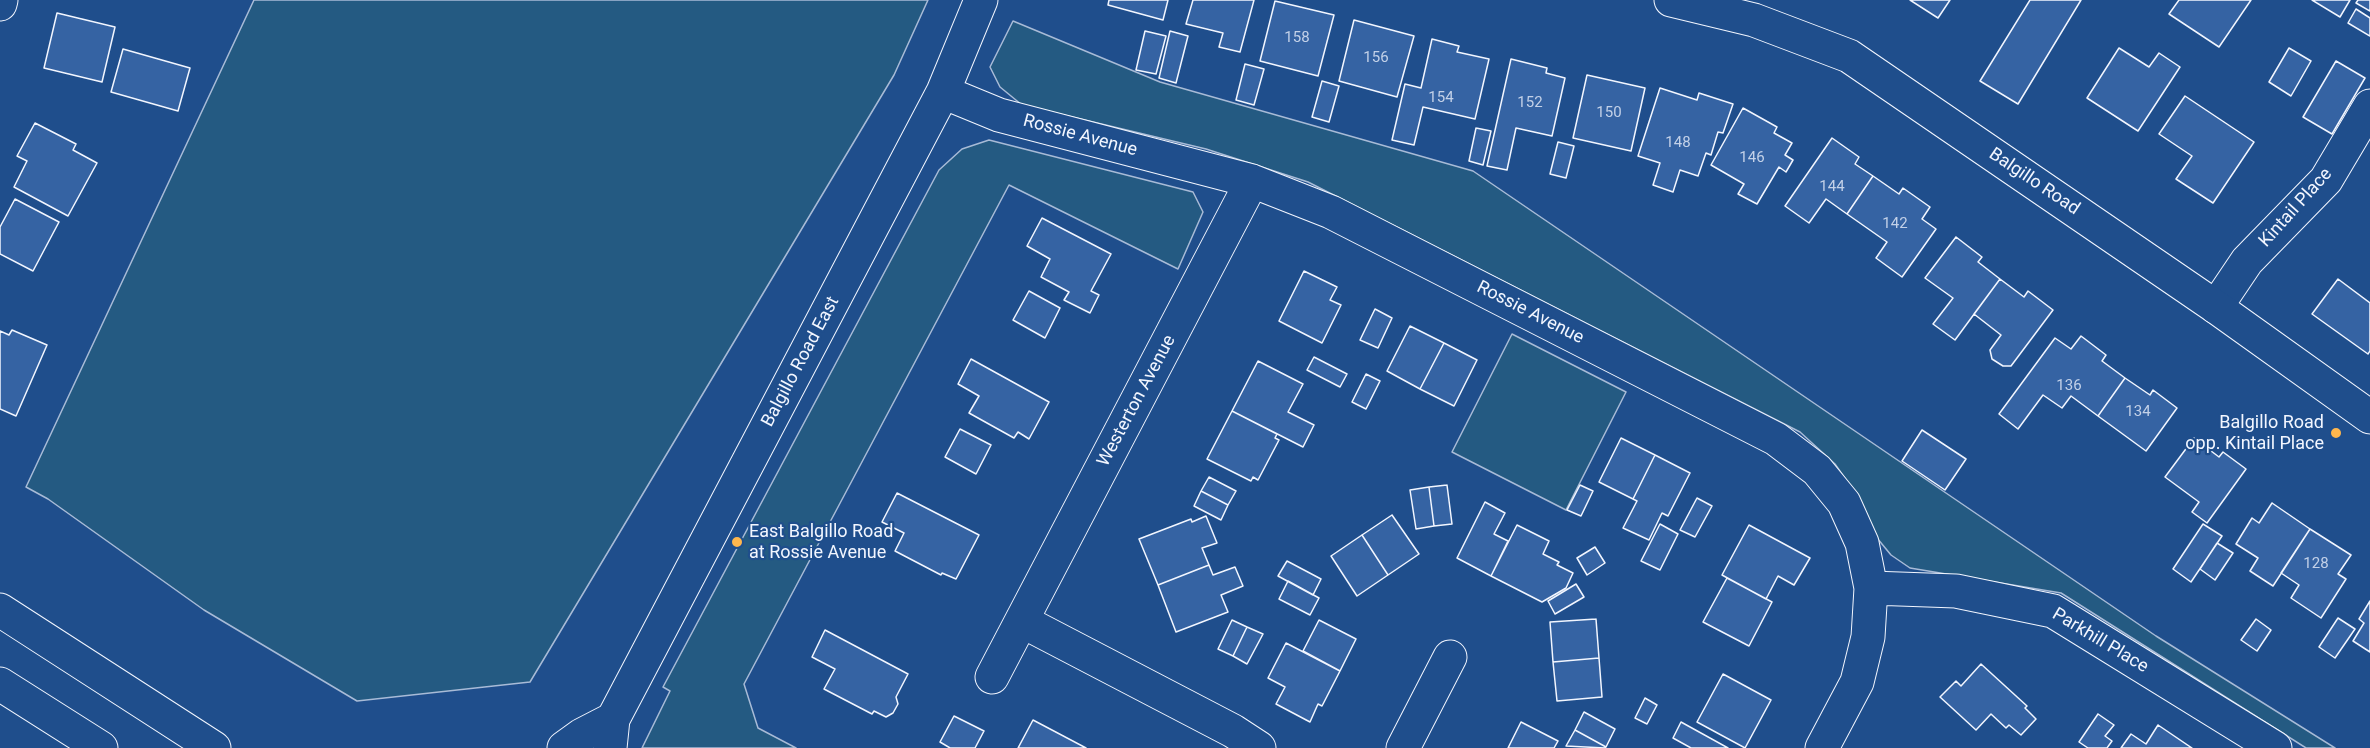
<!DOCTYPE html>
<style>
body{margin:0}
canvas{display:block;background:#1f4e8c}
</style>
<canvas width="2370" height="748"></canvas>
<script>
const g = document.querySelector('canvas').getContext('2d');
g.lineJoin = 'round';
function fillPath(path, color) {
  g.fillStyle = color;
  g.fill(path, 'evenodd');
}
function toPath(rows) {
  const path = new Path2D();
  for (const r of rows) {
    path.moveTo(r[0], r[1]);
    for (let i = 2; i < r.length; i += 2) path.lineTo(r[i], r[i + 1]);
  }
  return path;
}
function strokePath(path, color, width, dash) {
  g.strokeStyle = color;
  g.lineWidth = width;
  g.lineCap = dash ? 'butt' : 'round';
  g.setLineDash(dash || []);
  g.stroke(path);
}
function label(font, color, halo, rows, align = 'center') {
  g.font = font + ' Roboto,sans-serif';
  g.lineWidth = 4.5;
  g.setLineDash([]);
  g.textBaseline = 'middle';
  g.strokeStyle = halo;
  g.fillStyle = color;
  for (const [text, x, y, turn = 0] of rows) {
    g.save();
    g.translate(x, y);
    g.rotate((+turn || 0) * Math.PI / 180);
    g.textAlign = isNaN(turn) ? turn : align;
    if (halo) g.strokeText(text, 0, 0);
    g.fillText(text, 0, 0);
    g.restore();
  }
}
const green = toPath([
 [254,0,928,0,894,75,530,682,357,701,204,610,48,499,26,487,254,0],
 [1013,21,1160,82,1473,171,2156,636,2335,748,2306,748,2061,593,1910,568,1891,555,1877,538,1860,500,1835,464,1800,432,1308,182,1206,149,1022,105,1000,87,990,67,1013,21],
 [989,140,1193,192,1203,212,1178,269,1009,185,744,684,758,728,796,748,642,748,670,691,663,687,939,170,962,149,989,140],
 [1512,334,1626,392,1566,510,1452,452,1512,334]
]);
fillPath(green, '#245a82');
strokePath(green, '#a8bbd7', 1.5);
const building = toPath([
 [1109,0,1168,0,1163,20,1108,5,1109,0],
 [1193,0,1254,0,1240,52,1219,47,1223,33,1186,24,1193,0],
 [1910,0,1950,0,1938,18,1910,0],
 [2030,0,2081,0,2018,104,1980,81,2030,0],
 [2179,0,2251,0,2219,47,2169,14,2179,0],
 [2312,0,2350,0,2340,17,2312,0],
 [2358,0,2370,0,2370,11,2356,3,2358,0],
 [1275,1,1334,15,1318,76,1260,61,1275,1],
 [2356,9,2370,18,2370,36,2348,23,2356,9],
 [57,13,115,27,102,82,44,68,57,13],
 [1354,20,1414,36,1397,97,1339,81,1354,20],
 [1145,31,1166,36,1156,74,1136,70,1145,31],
 [1170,31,1188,36,1176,83,1159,78,1170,31],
 [1432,39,1459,46,1457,52,1489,59,1475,119,1423,107,1414,145,1392,140,1405,84,1421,88,1432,39],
 [2119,48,2149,67,2159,53,2180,67,2138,131,2087,98,2119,48],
 [2289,48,2311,61,2291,96,2269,82,2289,48],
 [123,49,190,68,178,111,111,92,123,49],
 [1511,59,1547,68,1546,73,1565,78,1552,136,1516,128,1507,170,1487,166,1511,59],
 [2336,61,2365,78,2332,134,2303,117,2336,61],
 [1245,64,1264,69,1254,105,1236,100,1245,64],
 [1587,75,1645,88,1631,151,1573,138,1587,75],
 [1322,81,1339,86,1329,122,1312,117,1322,81],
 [1660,88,1697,100,1699,93,1733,104,1723,133,1718,132,1711,155,1706,153,1698,176,1680,170,1673,192,1653,185,1660,163,1638,156,1660,88],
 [2185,96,2254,142,2213,203,2176,179,2192,156,2159,134,2185,96],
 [1743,108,1777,127,1774,133,1792,143,1785,155,1793,160,1786,172,1779,167,1757,204,1738,194,1744,184,1711,165,1743,108],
 [35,123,76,144,73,150,97,163,68,216,14,187,27,161,17,156,35,123],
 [1476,128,1491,131,1483,165,1469,161,1476,128],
 [1832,138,1859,157,1855,164,1873,176,1847,214,1826,199,1809,223,1785,206,1832,138],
 [1558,142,1574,146,1566,178,1550,174,1558,142],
 [1873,176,1899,194,1903,188,1930,207,1922,219,1936,229,1902,277,1876,258,1887,242,1847,214,1873,176],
 [15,199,59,222,33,271,0,254,0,227,15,199],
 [1042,218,1111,254,1091,291,1099,295,1090,313,1064,300,1069,292,1041,277,1050,259,1027,246,1042,218],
 [1956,237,1982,257,1978,262,2000,279,1955,340,1933,324,1953,298,1925,278,1956,237],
 [1304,271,1337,287,1330,300,1341,305,1322,343,1279,321,1304,271],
 [2000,279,2024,297,2028,291,2053,310,2011,366,2003,366,1992,359,1990,350,2001,335,1974,314,2000,279],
 [2338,279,2370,303,2370,351,2368,354,2312,314,2338,279],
 [1029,291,1060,308,1045,338,1013,320,1029,291],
 [1375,309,1392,318,1378,348,1360,340,1375,309],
 [1410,326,1444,343,1420,389,1387,371,1410,326],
 [12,330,47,345,16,416,0,409,0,331,9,335,12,330],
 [2081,336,2106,355,2102,361,2125,378,2098,416,2071,396,2062,408,2043,395,2018,429,1999,414,2055,338,2071,349,2081,336],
 [1444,343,1477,360,1454,406,1420,389,1444,343],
 [1314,357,1347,374,1340,387,1307,370,1314,357],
 [971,359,1049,402,1029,439,1018,432,1014,438,969,413,979,396,958,384,971,359],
 [1258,361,1303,384,1288,412,1314,425,1303,447,1232,411,1258,361],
 [1366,374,1380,381,1366,409,1352,402,1366,374],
 [2125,378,2150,395,2153,390,2177,408,2146,451,2098,416,2125,378],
 [1232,411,1277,434,1275,438,1279,440,1258,480,1253,477,1251,481,1207,459,1232,411],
 [960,429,991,445,976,474,945,457,960,429],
 [1922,430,1966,459,1945,490,1902,461,1922,430],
 [1621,438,1655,455,1633,499,1599,482,1621,438],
 [2194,438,2219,457,2223,452,2246,469,2207,523,2192,512,2199,502,2165,477,2194,438],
 [1655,455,1690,473,1668,516,1662,513,1649,540,1623,528,1637,501,1633,499,1655,455],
 [1209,477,1236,491,1228,505,1201,491,1209,477],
 [1447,485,1452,524,1434,526,1429,487,1447,485],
 [1580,485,1593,491,1581,516,1567,510,1580,485],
 [1429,487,1434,526,1416,529,1410,490,1429,487],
 [1201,491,1228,505,1221,520,1194,506,1201,491],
 [897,493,979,535,956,579,942,573,941,575,895,551,904,533,882,522,897,493],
 [1697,498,1712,506,1695,537,1680,530,1697,498],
 [1485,502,1505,513,1494,534,1508,541,1491,576,1457,558,1485,502],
 [2272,503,2310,529,2273,586,2250,571,2258,558,2236,544,2252,518,2259,523,2272,503],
 [1392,515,1419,554,1388,575,1362,535,1392,515],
 [1206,516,1217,543,1202,548,1209,565,1158,585,1139,539,1191,519,1192,522,1206,516],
 [1660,524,1678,534,1660,570,1641,561,1660,524],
 [2203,524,2222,536,2191,582,2173,569,2203,524],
 [1517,525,1549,541,1543,554,1559,562,1557,565,1573,573,1566,588,1542,602,1491,576,1517,525],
 [1749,525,1810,558,1794,585,1778,576,1766,599,1722,575,1749,525],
 [2310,529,2351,555,2338,574,2346,579,2321,618,2291,598,2299,585,2281,573,2310,529],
 [1362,535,1388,575,1357,596,1331,556,1362,535],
 [2217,543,2233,553,2215,580,2200,569,2217,543],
 [1595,547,1605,563,1587,575,1577,558,1595,547],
 [1287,561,1321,579,1313,595,1278,576,1287,561],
 [1209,565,1213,575,1235,567,1243,586,1221,595,1228,612,1176,632,1158,585,1209,565],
 [1727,578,1772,602,1749,646,1703,622,1727,578],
 [1288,581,1319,598,1310,615,1279,599,1288,581],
 [1576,584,1584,597,1555,614,1548,601,1576,584],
 [2370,601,2370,652,2353,641,2364,623,2359,619,2370,601],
 [2338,618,2355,629,2335,658,2319,647,2338,618],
 [1596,619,1599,658,1553,662,1550,622,1596,619],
 [2256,619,2271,630,2257,651,2241,640,2256,619],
 [1232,620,1247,627,1233,656,1218,649,1232,620],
 [1319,620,1356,639,1340,671,1303,651,1319,620],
 [1247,627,1263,634,1247,664,1233,656,1247,627],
 [825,630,908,674,896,697,898,704,893,713,886,717,874,711,872,714,824,689,835,669,812,657,825,630],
 [1286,643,1340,671,1322,706,1318,704,1310,722,1276,704,1285,687,1268,678,1286,643],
 [1599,658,1602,697,1557,701,1553,662,1599,658],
 [1981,664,2027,706,2025,708,2036,719,2021,735,2009,725,2006,728,1991,714,1976,730,1940,697,1956,681,1961,686,1981,664],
 [1723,674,1771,700,1745,748,1697,722,1723,674],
 [1645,698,1657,705,1647,724,1635,718,1645,698],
 [1584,712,1615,729,1606,747,1575,730,1584,712],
 [2098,714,2114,725,2105,736,2112,741,2107,748,2088,748,2079,742,2098,714],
 [954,716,984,731,975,748,950,748,940,742,954,716],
 [1033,720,1086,748,1018,748,1033,720],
 [1521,722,1558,741,1554,748,1508,748,1521,722],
 [1681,722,1728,748,1691,748,1673,738,1681,722],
 [2158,725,2192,748,2121,748,2131,734,2146,744,2158,725],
 [1575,730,1606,747,1605,748,1566,746,1575,730]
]);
fillPath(building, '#3563a3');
strokePath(building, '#f2f6ff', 1.5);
const minor = toPath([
 [0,4,1,0],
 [943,92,999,115,1252,181,1331,212,1776,439,1817,470,1844,503,1862,543,1871,588,1868,637,1857,682,1822,748],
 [2216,307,2247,261,2326,180,2370,106],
 [1871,588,1956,591,2053,611,2275,748],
 [1022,621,1233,731,1259,748],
 [992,677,1252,181],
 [564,748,582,735,613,719],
 [610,748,613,719,943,92,981,0],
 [1403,748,1450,657]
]);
const tertiary = toPath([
 [1671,0,1754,20,1849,56,2216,307,2370,417]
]);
const primary = toPath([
 [0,610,214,748],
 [0,684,101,748]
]);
strokePath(minor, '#f2f6ff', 35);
strokePath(tertiary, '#f2f6ff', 35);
strokePath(primary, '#f2f6ff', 35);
strokePath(minor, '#1f4e8c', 33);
strokePath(tertiary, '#1f4e8c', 33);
strokePath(primary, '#1f4e8c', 33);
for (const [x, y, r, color] of [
 [2336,433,6,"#ffb74d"],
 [737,542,6,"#ffb74d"]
]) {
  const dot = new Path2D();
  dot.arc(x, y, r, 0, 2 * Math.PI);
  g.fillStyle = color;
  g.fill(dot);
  strokePath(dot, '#1f4e8c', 2);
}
label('15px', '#c3d1e8', null, [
 ["158",1297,38],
 ["156",1376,58],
 ["154",1441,98],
 ["152",1530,103],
 ["150",1609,113],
 ["148",1678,143],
 ["146",1752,158],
 ["144",1832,187],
 ["142",1895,224],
 ["136",2069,386],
 ["134",2138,412],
 ["128",2316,564]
]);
label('18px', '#f2f6ff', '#1f4e8c', [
 ["Rossie Avenue",1080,136,15],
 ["Balgillo Road",2034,182,34],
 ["Kintail Place",2296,208,-48],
 ["Rossie Avenue",1530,313,27],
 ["Balgillo Road East",801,362,-62],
 ["Westerton Avenue",1137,401,-62],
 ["Parkhill Place",2100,641,31]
]);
label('18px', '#f2f6ff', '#1f4e8c', [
 ["Balgillo Road",2324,423],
 ["opp. Kintail Place",2324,444],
 ["East Balgillo Road",749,532,"left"],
 ["at Rossie Avenue",749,553,"left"]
], 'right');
</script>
